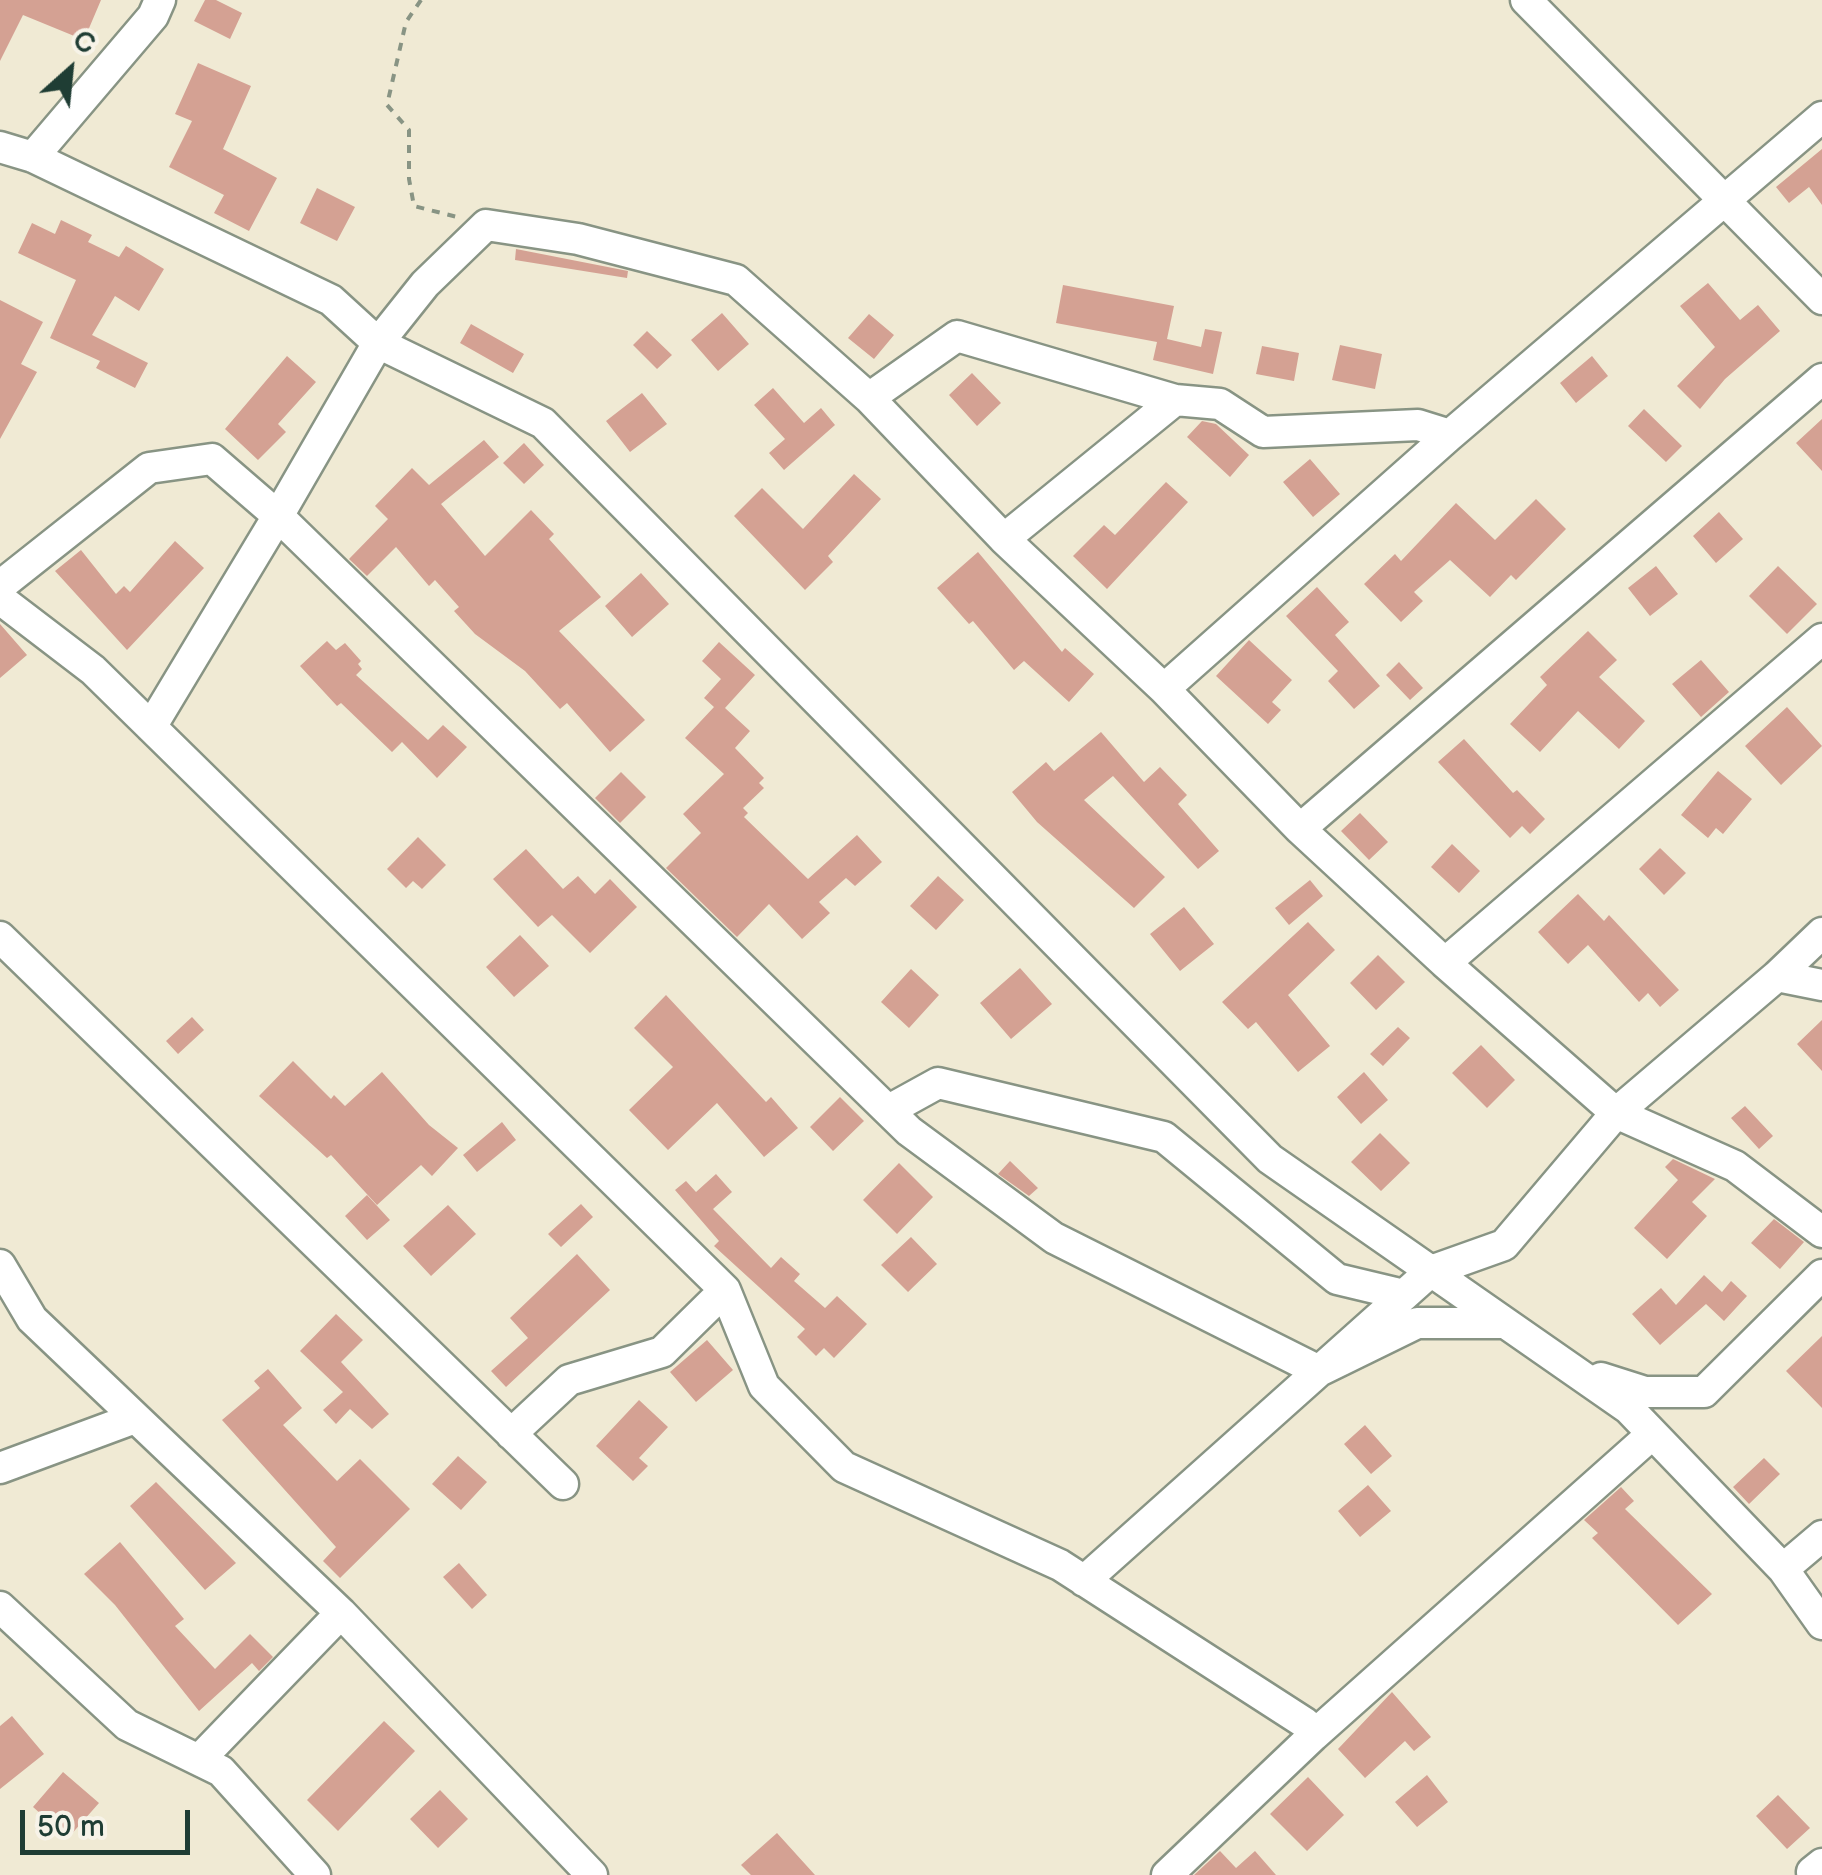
<!DOCTYPE html>
<meta charset="utf-8">
<style>
body{margin:0}
#map{position:relative;width:1822px;height:1875px;overflow:hidden;background:#f0ead4;font-family:"Balsamiq Sans",sans-serif}
canvas{display:block}
.north{position:absolute;left:20px;top:20px;width:100px;height:100px;-webkit-text-stroke:8px #f7f3e8;paint-order:stroke;rotate:27deg;font-size:28px;font-weight:700;line-height:40px;text-align:center;color:#1f3d34}
.north::after{content:'';display:block;margin:auto;width:35px;height:45px;background:#1f3d34;clip-path:polygon(50% 0,100% 100%,50% 72%,0 100%)}
.scale{position:absolute;left:20px;top:1810px;width:170px;height:45px;box-sizing:border-box;border:5px solid #1f3d34;border-top:0;padding-left:12px;font-size:30px;line-height:35px;white-space:nowrap;color:#1f3d34;-webkit-text-stroke:8px #f7f3e8;paint-order:stroke}
</style>
<div id="map">
<canvas width="1822" height="1875"></canvas>
<div class="north">С</div>
<div class="scale">50 m</div>
</div>
<script>
const g = document.querySelector('canvas').getContext('2d');
g.lineJoin = 'round';
function fillPath(path, color) {
  g.fillStyle = color;
  g.fill(path, 'evenodd');
}
function toPath(rows) {
  const path = new Path2D();
  for (const r of rows) {
    path.moveTo(r[0], r[1]);
    for (let i = 2; i < r.length; i += 2) path.lineTo(r[i], r[i + 1]);
  }
  return path;
}
function strokePath(path, color, width, dash) {
  g.strokeStyle = color;
  g.lineWidth = width;
  g.lineCap = dash ? 'butt' : 'round';
  g.setLineDash(dash || []);
  g.stroke(path);
}
fillPath(toPath([
 [0,0,101,0,84,40,23,15,0,61],
 [205,0,216,0,242,13,230,39,194,21],
 [198,63,251,86,223,149,277,178,249,231,214,213,224,195,169,167,192,121,175,114],
 [1822,149,1822,205,1809,187,1789,203,1776,187],
 [317,188,355,207,337,241,300,223],
 [61,220,92,235,88,242,119,257,126,246,164,269,139,311,115,296,92,335,148,363,135,388,96,368,100,361,50,338,76,280,18,253,32,223,55,234],
 [516,249,628,271,627,278,515,260],
 [1708,283,1740,320,1758,305,1780,331,1725,379,1700,409,1677,386,1715,347,1680,306],
 [1063,285,1174,306,1167,339,1201,347,1205,329,1222,332,1213,374,1153,360,1157,342,1056,323],
 [0,300,43,322,21,364,37,372,0,439],
 [722,313,749,344,718,371,691,340],
 [869,314,894,335,874,359,848,338],
 [471,324,524,354,513,373,460,343],
 [647,331,672,355,657,369,633,345],
 [1340,345,1382,354,1375,389,1332,380],
 [1262,346,1299,353,1294,381,1256,374],
 [287,356,316,382,278,424,286,432,258,460,225,429],
 [1592,356,1608,376,1576,403,1560,383],
 [972,373,1001,403,977,426,949,395],
 [773,388,804,423,821,408,835,425,784,470,769,453,785,439,754,405],
 [642,393,667,424,630,452,606,421],
 [1644,409,1682,446,1666,462,1628,426],
 [1822,419,1822,471,1796,443],
 [1202,421,1216,424,1249,455,1230,477,1187,437],
 [484,440,499,457,441,504,485,556,531,510,554,534,549,539,601,597,559,631,645,720,610,752,567,703,560,709,525,671,475,634,454,611,459,607,435,580,429,586,396,547,367,576,349,559,388,519,375,506,412,468,429,485],
 [524,443,544,465,524,484,503,463],
 [1310,459,1340,494,1313,517,1283,482],
 [854,474,881,499,828,556,833,562,805,590,734,516,762,488,803,529],
 [1166,482,1188,502,1107,589,1073,556,1104,525,1115,535],
 [1536,499,1566,529,1516,580,1511,575,1490,597,1450,560,1414,592,1423,601,1401,622,1364,584,1395,554,1401,561,1456,503,1495,540],
 [1719,512,1743,539,1716,563,1693,536],
 [175,541,204,568,127,650,55,571,81,550,116,594,124,586,130,592],
 [978,552,1062,652,1065,648,1094,674,1069,702,1024,661,1014,670,973,621,969,624,937,588],
 [1656,566,1678,594,1650,616,1628,588],
 [1778,566,1817,604,1787,634,1749,596],
 [641,573,669,604,632,637,605,606],
 [1317,587,1349,622,1335,635,1380,686,1354,709,1328,681,1338,671,1286,616],
 [0,624,27,655,0,678],
 [1588,631,1617,660,1599,677,1645,721,1619,749,1578,711,1540,752,1510,724,1547,685,1540,677],
 [1249,640,1292,680,1272,702,1281,710,1268,724,1216,676],
 [327,641,336,650,345,643,361,661,358,664,362,669,356,675,428,740,443,725,467,747,437,778,402,742,392,752,341,703,337,706,300,666],
 [719,642,755,675,725,708,750,731,735,748,764,778,759,783,764,788,743,808,748,813,744,817,808,879,857,835,882,862,855,886,846,878,819,902,830,913,802,939,769,904,737,937,666,868,701,833,683,814,724,774,685,738,714,707,704,698,721,679,702,661],
 [1701,660,1729,692,1701,717,1672,684],
 [1399,662,1423,688,1410,700,1386,675],
 [1787,707,1822,746,1781,785,1745,746],
 [1101,732,1144,782,1160,767,1187,795,1178,804,1219,851,1198,869,1113,776,1084,800,1165,877,1134,908,1037,822,1012,792,1046,762,1054,771],
 [1464,739,1513,793,1517,790,1545,819,1530,834,1522,826,1510,838,1438,762],
 [1718,771,1752,799,1723,834,1716,828,1708,838,1681,815],
 [621,772,646,797,620,823,595,798],
 [1360,813,1388,842,1369,860,1341,831],
 [418,837,446,865,422,889,413,881,406,888,387,869],
 [1452,844,1480,871,1459,893,1431,867],
 [1660,848,1686,873,1664,895,1639,869],
 [526,849,563,889,578,876,595,894,610,879,637,907,590,953,552,915,538,927,493,879],
 [938,876,964,900,936,930,910,906],
 [1310,880,1323,896,1289,925,1275,908],
 [1578,894,1604,921,1609,915,1679,990,1660,1007,1648,993,1639,1002,1588,945,1568,964,1538,932],
 [1184,907,1214,944,1180,971,1150,934],
 [1308,922,1335,950,1288,995,1330,1046,1298,1072,1256,1022,1248,1029,1222,1002],
 [520,935,549,966,514,997,486,967],
 [1378,955,1405,982,1376,1010,1350,983],
 [1020,968,1052,1004,1011,1039,980,1003],
 [911,969,939,995,909,1028,881,1002],
 [666,995,766,1102,771,1097,798,1128,764,1157,717,1103,668,1150,629,1110,673,1067,634,1028],
 [192,1017,204,1030,178,1054,166,1041],
 [1822,1020,1822,1071,1797,1044],
 [1398,1027,1410,1038,1383,1066,1370,1054],
 [1481,1045,1515,1080,1487,1108,1452,1073],
 [293,1061,331,1099,334,1095,345,1106,382,1072,429,1125,458,1148,432,1176,421,1165,377,1205,331,1155,327,1158,259,1096],
 [1364,1072,1388,1100,1361,1124,1337,1097],
 [840,1097,864,1121,833,1151,810,1127],
 [1745,1106,1773,1136,1759,1149,1731,1118],
 [502,1122,516,1140,477,1172,463,1155],
 [1380,1133,1410,1163,1381,1191,1351,1162],
 [1673,1159,1715,1179,1692,1202,1707,1216,1667,1259,1634,1228,1678,1180,1665,1167],
 [1010,1161,1038,1188,1029,1196,998,1174],
 [899,1163,933,1197,897,1234,863,1200],
 [716,1174,732,1192,713,1209,771,1268,781,1257,800,1274,794,1281,825,1308,837,1296,867,1324,834,1358,824,1348,816,1356,797,1337,805,1329,714,1246,719,1241,675,1190,686,1181,696,1192],
 [367,1195,390,1220,367,1240,345,1216],
 [581,1204,593,1217,561,1247,548,1234],
 [448,1205,476,1234,431,1276,403,1246],
 [1774,1219,1804,1242,1780,1269,1751,1243],
 [911,1237,937,1264,908,1292,881,1265],
 [577,1254,610,1290,506,1387,491,1371,528,1338,510,1318],
 [1704,1275,1722,1292,1731,1281,1747,1296,1724,1321,1706,1304,1660,1345,1632,1314,1661,1288,1676,1305],
 [336,1314,363,1340,341,1362,389,1414,372,1429,350,1409,336,1424,323,1410,343,1392,300,1351],
 [1822,1336,1822,1408,1786,1371],
 [707,1340,733,1370,696,1402,670,1372],
 [268,1369,302,1408,283,1425,337,1481,360,1459,410,1509,340,1578,323,1561,336,1547,222,1420,260,1388,254,1381],
 [639,1400,668,1427,639,1458,648,1466,633,1481,596,1446],
 [1365,1425,1392,1456,1371,1474,1344,1444],
 [458,1456,487,1482,461,1510,432,1484],
 [1764,1458,1780,1474,1749,1504,1733,1487],
 [156,1482,236,1563,205,1590,130,1506],
 [1368,1485,1391,1511,1360,1537,1338,1511],
 [1621,1487,1634,1501,1625,1509,1712,1594,1678,1625,1592,1538,1598,1533,1584,1520],
 [120,1542,184,1619,175,1626,215,1669,250,1634,273,1657,259,1671,252,1663,199,1711,115,1605,84,1574],
 [459,1563,487,1595,472,1609,443,1577],
 [1392,1692,1431,1737,1414,1751,1405,1741,1365,1778,1338,1749],
 [12,1716,44,1754,0,1789,0,1726],
 [384,1721,415,1751,338,1831,307,1800],
 [63,1772,99,1803,68,1838,33,1807],
 [1427,1775,1448,1802,1417,1827,1395,1802],
 [1308,1777,1344,1815,1307,1851,1270,1814],
 [440,1790,468,1819,438,1848,410,1819],
 [1778,1795,1810,1828,1787,1849,1756,1816],
 [777,1833,815,1875,751,1875,741,1865],
 [1220,1851,1236,1868,1255,1851,1276,1875,1194,1875]
]), '#d4a193');
const minor = toPath([
 [1526,0,1822,299],
 [1822,117,1450,435,1418,425,1263,432,1220,404,1175,400,957,336,869,398,736,280,578,239,486,225,425,284,378,343,543,423,1270,1159,1629,1409,1783,1569,1822,1624],
 [0,147,33,157,331,300,378,343,278,516,212,459,149,468,0,586],
 [33,157,153,16,160,0],
 [869,398,1004,539,1175,400],
 [1004,539,1164,689,1450,435],
 [0,599,93,670,725,1290,662,1352,569,1380,511,1434],
 [1164,689,1300,829,1445,963,1822,639],
 [151,727,278,516,909,1131,1054,1238,1319,1371,1417,1323,1505,1323],
 [1300,829,1822,379],
 [0,937,563,1484],
 [1445,963,1616,1113,1735,1166,1822,1232],
 [1777,976,1822,933],
 [889,1110,938,1083,1164,1137,1337,1279,1404,1295],
 [0,1265,32,1319,341,1613,592,1875],
 [725,1290,764,1386,844,1467,1060,1565,1305,1723,1313,1736],
 [1601,1378,1645,1392,1704,1392,1822,1275],
 [0,1468,135,1418],
 [1783,1569,1822,1536],
 [1084,1581,1431,1271,1504,1245,1616,1113,1777,976,1822,985],
 [0,1607,127,1725,221,1771,315,1875],
 [199,1760,341,1613],
 [1812,1872,1822,1864],
 [1167,1875,1313,1736,1650,1436]
]);
strokePath(minor, '#889484', 35);
strokePath(toPath([
 [421,0,406,22,387,105,409,130,409,179,414,206,457,217]
]), '#889484', 4, [8, 8]);
strokePath(minor, '#fff', 30);
</script>
